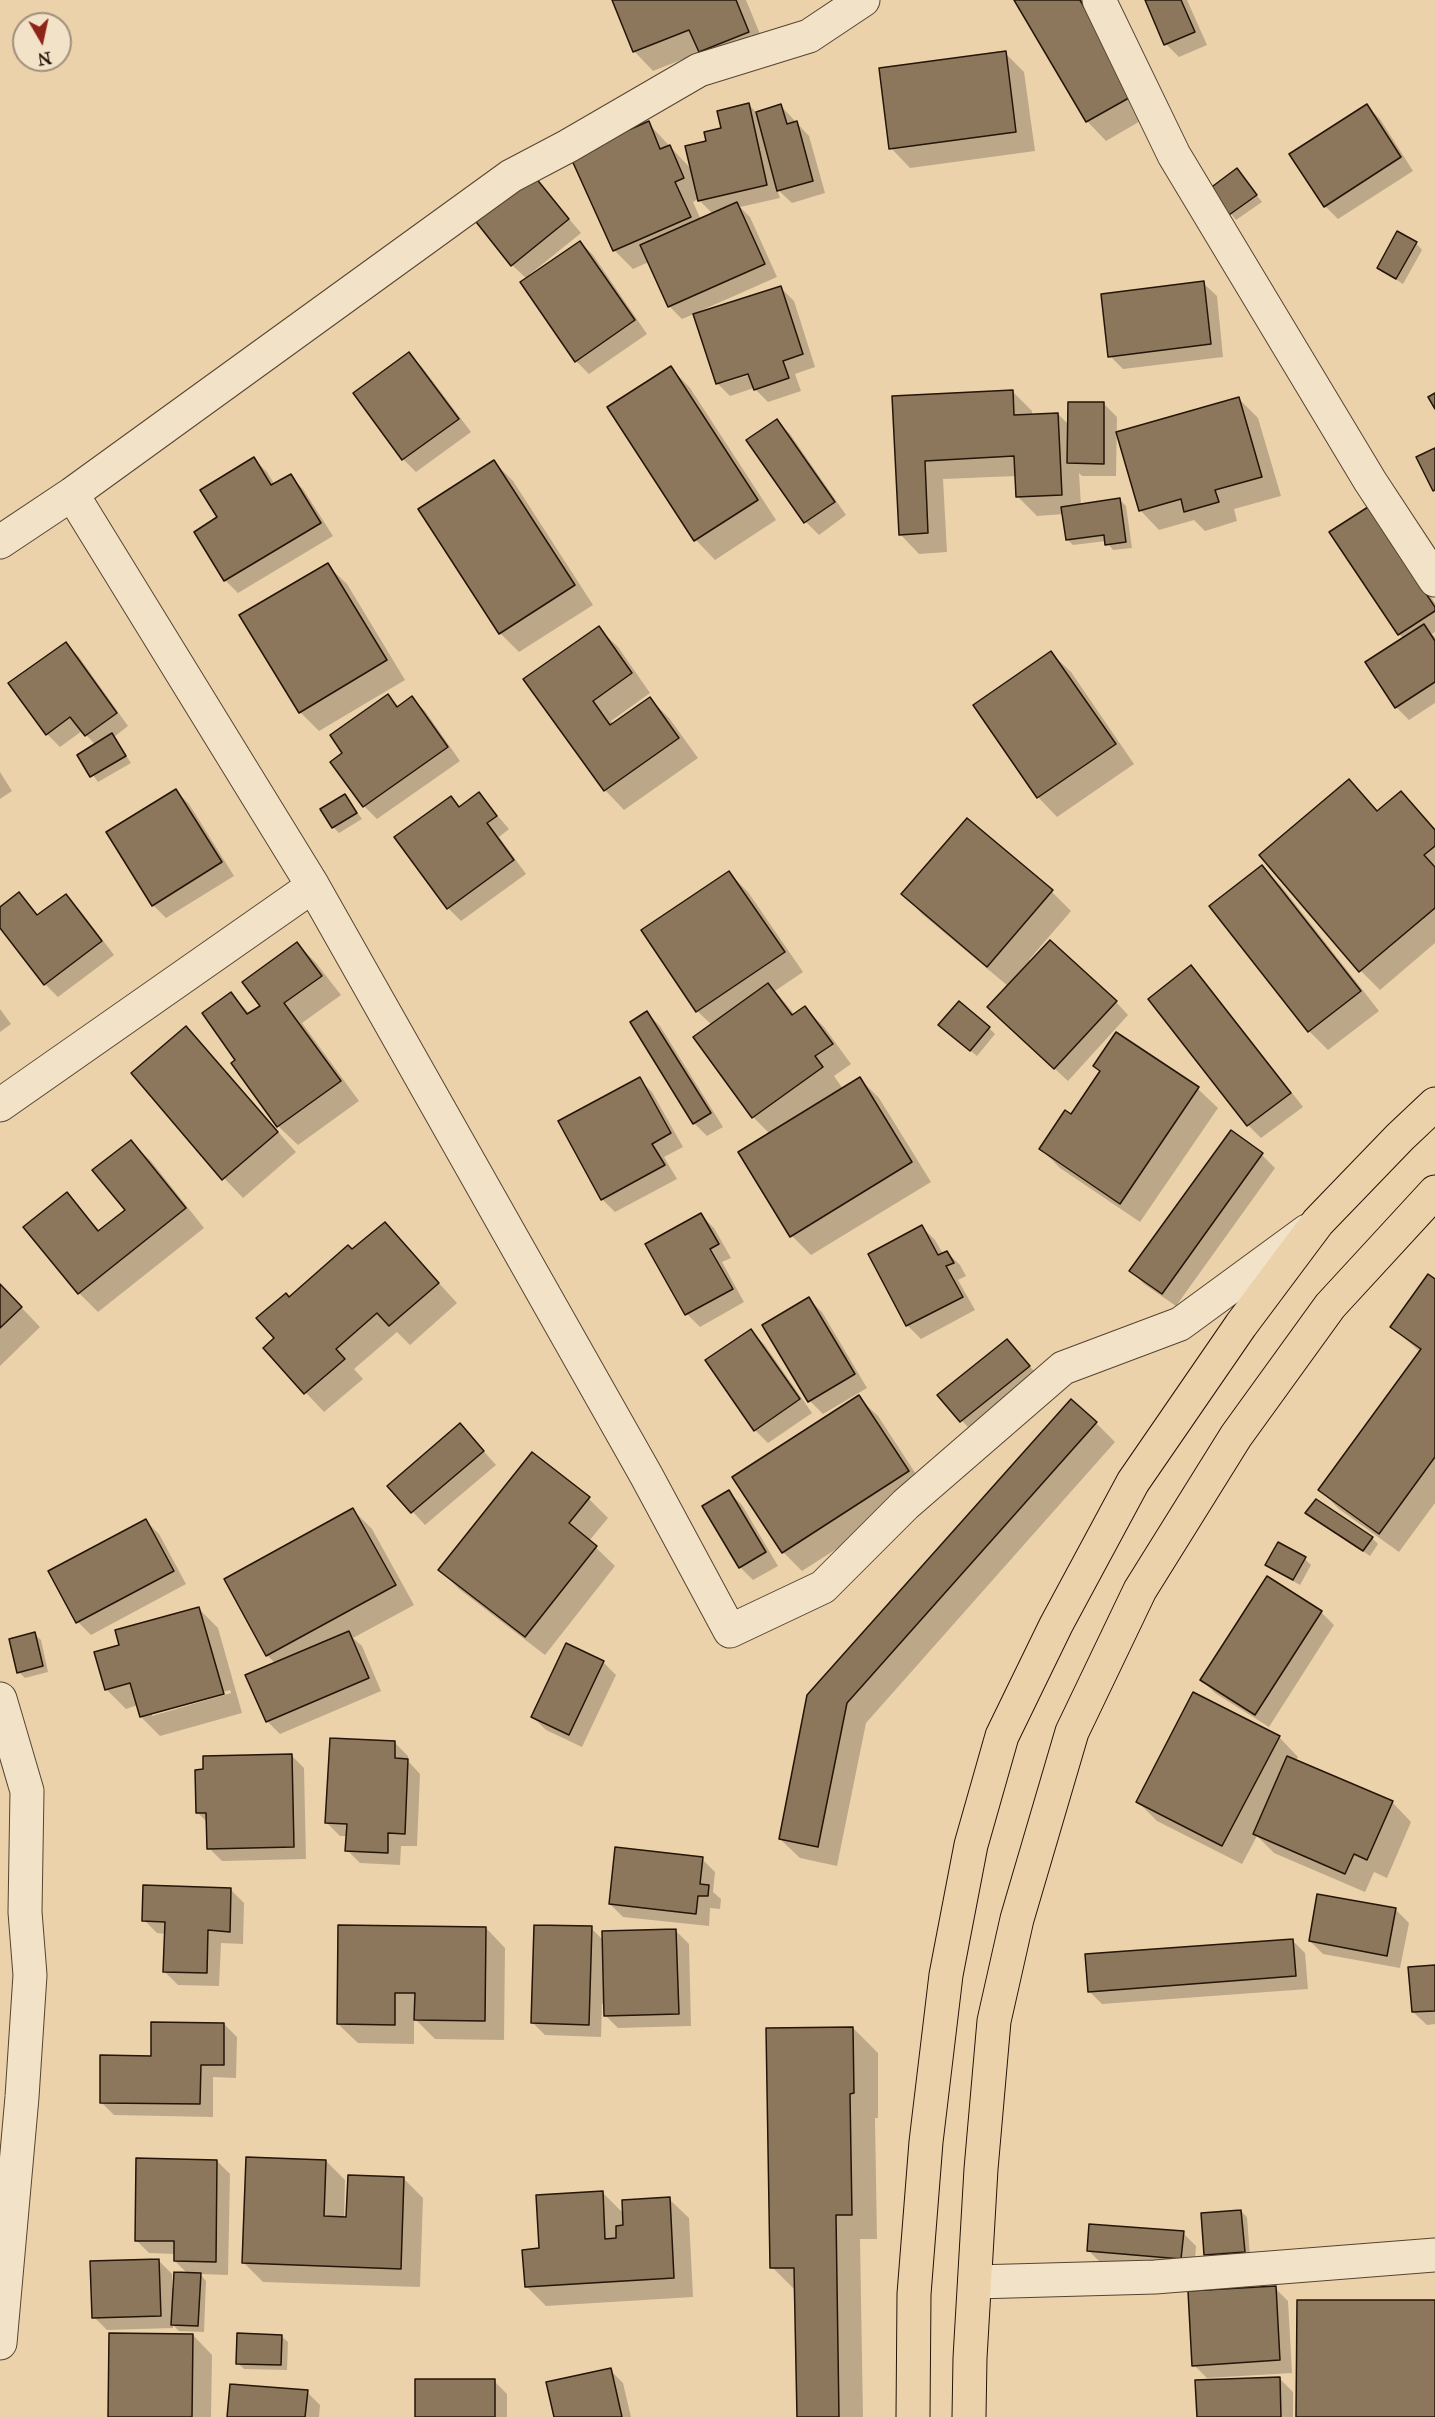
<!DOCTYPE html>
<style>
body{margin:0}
#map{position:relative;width:1435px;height:2417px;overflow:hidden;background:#ebd2aa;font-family:"IM FELL Great Primer",serif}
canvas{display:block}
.north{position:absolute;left:12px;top:12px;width:60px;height:60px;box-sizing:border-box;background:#f2e2c8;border:2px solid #a0907b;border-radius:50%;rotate:171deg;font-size:16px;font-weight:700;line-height:24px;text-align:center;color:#251508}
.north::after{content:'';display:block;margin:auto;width:21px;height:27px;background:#8f2418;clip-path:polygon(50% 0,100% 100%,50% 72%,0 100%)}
</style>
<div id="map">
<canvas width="1435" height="2417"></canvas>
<div class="north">N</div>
</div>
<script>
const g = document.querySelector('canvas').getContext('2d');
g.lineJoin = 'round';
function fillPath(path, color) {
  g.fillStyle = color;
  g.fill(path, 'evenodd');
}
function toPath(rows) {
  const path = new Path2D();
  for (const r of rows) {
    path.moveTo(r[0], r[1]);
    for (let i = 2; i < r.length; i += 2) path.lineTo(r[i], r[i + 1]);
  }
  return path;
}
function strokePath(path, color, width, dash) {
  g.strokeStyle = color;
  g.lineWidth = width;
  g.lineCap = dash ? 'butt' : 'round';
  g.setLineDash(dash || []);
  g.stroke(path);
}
fillPath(toPath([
 [613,0,746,0,767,51,719,70,701,52,653,71,634,51],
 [1016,0,1087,0,1154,113,1106,141,1087,121],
 [1147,0,1187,0,1207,45,1179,57,1166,44],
 [1005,53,1024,72,1035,151,910,168,891,148],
 [749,105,757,113,781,106,809,136,825,193,792,203,777,189,780,198,740,207,750,217,777,277,700,311,701,313,781,288,794,301,815,367,795,374,801,391,768,402,754,388,730,396,717,383,694,314,682,319,669,306,649,262,633,269,614,250,648,123,692,170,708,143],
 [698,199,713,214,701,220,693,202],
 [755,370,756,373,723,383,723,380],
 [1367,106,1380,119,1413,171,1338,219,1325,206],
 [1237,170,1262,202,1236,220,1212,190],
 [531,174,581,233,529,275,530,277,580,242,593,255,647,334,589,374,576,361,527,279,512,265],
 [1416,243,1422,250,1403,284,1378,268],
 [1203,283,1217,296,1223,357,1123,369,1110,356],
 [409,354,422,367,471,432,416,472,403,459],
 [671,368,690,388,776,520,715,560,696,540,609,408],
 [1012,391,1032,411,1032,416,1058,414,1069,425,1104,404,1117,417,1116,476,1082,476,1079,473,1081,506,1120,500,1126,506,1132,548,1113,550,1106,541,1073,545,1067,539,1064,514,1037,516,1017,496,1016,476,943,479,947,552,919,554,900,534,894,397],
 [1239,399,1258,418,1281,496,1234,509,1237,521,1205,531,1194,520,1159,530,1140,510],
 [777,421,790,434,846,515,819,535,806,522,748,441],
 [254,459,267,472,275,485,290,476,303,489,333,536,238,593,225,580],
 [494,462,513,481,593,605,519,652,500,633],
 [1380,522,1435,603,1435,632,1432,634,1435,637,1435,703,1409,720,1396,707,1404,639,1399,634],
 [327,565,347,584,405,680,319,731,300,712],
 [598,628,618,647,650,693,611,721,613,724,650,699,669,718,698,758,624,810,605,790,525,679],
 [66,644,79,657,128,726,114,737,131,763,98,782,79,756,96,745,82,731,60,747,47,734],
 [1051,653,1071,672,1134,764,1057,817,1038,797],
 [388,696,399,707,412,698,425,711,460,761,377,819,364,806,344,753],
 [0,772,12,791,0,799],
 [1349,781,1379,812,1401,793,1435,829,1435,943,1380,990,1361,971,1261,855],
 [176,791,189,804,234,876,166,918,153,905],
 [479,794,509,829,499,837,526,874,461,921,448,908,451,798,460,808],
 [345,795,362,819,339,833,333,827],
 [967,820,1052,892,1071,911,1029,960,1116,1002,1128,1015,1068,1081,1002,1020,1008,986,922,914,903,894],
 [1262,867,1281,886,1379,1011,1328,1050,1309,1031,1211,906],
 [729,873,748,892,803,972,775,991,795,1015,805,1008,824,1027,851,1064,834,1076,843,1089,860,1079,879,1098,931,1182,811,1255,792,1236,770,1134,753,1117,695,1037,712,1025,697,1011],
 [19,894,39,916,66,896,79,909,114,955,58,997,45,984,0,926,0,909],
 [297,943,316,963,341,995,302,1023,359,1101,298,1145,278,1126,237,1060,231,994,250,1014,262,1006],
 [1191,967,1204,980,1303,1107,1261,1138,1248,1125,1150,999],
 [0,1009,11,1024,0,1032],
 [647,1013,660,1026,723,1127,707,1136,694,1123],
 [186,1028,296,1152,243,1198,224,1178],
 [989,1028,995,1034,977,1056,946,1031],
 [1117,1034,1198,1089,1218,1108,1140,1222,1060,1168,1041,1149,1072,1116,1101,1072,1095,1066],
 [639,1079,652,1092,683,1147,664,1157,677,1179,615,1212,602,1199],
 [1231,1132,1262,1155,1275,1168,1176,1306,1144,1284,1131,1271],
 [131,1142,151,1161,204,1228,98,1312,79,1293,67,1194,100,1231,127,1210],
 [701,1215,714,1228,731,1258,722,1262,744,1302,700,1327,687,1314,647,1245],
 [385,1224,457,1303,410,1345,397,1332,354,1369,363,1379,324,1412,265,1349,276,1339,289,1298],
 [922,1227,935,1240,943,1254,947,1252,960,1265,966,1276,958,1280,975,1310,921,1339,908,1326,870,1255],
 [1435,1281,1435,1503,1399,1552,1339,1509,1320,1490,1420,1352,1392,1327],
 [0,1285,40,1327,0,1366],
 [809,1299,822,1312,867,1388,823,1414,810,1401],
 [751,1331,764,1344,812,1413,768,1443,755,1430],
 [1007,1341,1042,1380,974,1434,940,1396],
 [858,1397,878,1416,927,1491,802,1571,783,1552],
 [1096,1423,1115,1442,866,1723,837,1866,800,1858,780,1839,809,1696],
 [472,1438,496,1465,425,1525,389,1486],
 [532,1454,589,1499,608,1518,589,1541,615,1566,545,1655,459,1589,440,1570],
 [729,1492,742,1505,778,1566,753,1580,740,1567],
 [353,1510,372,1529,414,1605,353,1638,362,1646,381,1691,280,1734,267,1721,276,1664,267,1655],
 [1307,1513,1372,1538,1378,1544,1370,1556],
 [146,1521,159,1534,186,1584,91,1635,78,1622],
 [1305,1559,1311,1565,1300,1585,1273,1570,1267,1564],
 [198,1608,218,1628,242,1713,160,1736,141,1717,138,1705,126,1709,106,1689,121,1646],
 [230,1690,231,1693,152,1716,152,1712],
 [1321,1612,1334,1625,1269,1727,1215,1693,1202,1680],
 [34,1634,41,1640,48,1672,25,1678,19,1672],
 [603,1662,616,1675,582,1747,546,1730,533,1717],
 [1279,1737,1298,1757,1296,1761,1392,1802,1411,1822,1387,1878,1374,1872,1365,1892,1274,1853,1257,1836,1242,1864,1157,1821,1137,1801],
 [395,1743,408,1756,408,1761,420,1774,417,1846,401,1846,400,1865,360,1863,347,1850,348,1836,340,1836,327,1823],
 [291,1755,304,1768,306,1859,222,1861,209,1848,208,1823,197,1812],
 [702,1859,715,1872,713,1892,721,1899,720,1909,710,1908,709,1926,623,1917,610,1904],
 [231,1890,244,1903,243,1944,221,1943,219,1986,178,1985,164,1971,166,1934,157,1933,144,1920],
 [1395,1909,1409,1923,1400,1968,1323,1954,1310,1941],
 [486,1928,505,1948,504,2040,435,2039,414,2018,414,2044,358,2043,338,2024],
 [591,1928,603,1940,676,1931,689,1944,691,2026,618,2028,605,2015,605,2004,602,2004,601,2037,545,2035,532,2022],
 [1292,1940,1305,1953,1308,1989,1102,2004,1089,1991],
 [1435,1966,1435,2024,1427,2025,1413,2012],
 [224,2024,237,2037,236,2078,213,2077,213,2117,114,2115,101,2102,152,2058],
 [853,2028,878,2053,878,2118,875,2118,877,2239,860,2239,863,2417,798,2417,796,2291,772,2267],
 [217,2161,230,2174,228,2275,200,2274,206,2281,204,2332,179,2331,173,2325,173,2328,107,2330,94,2317,159,2261,172,2274,172,2288,188,2274,175,2261,176,2254,149,2253,136,2240],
 [326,2161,345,2180,344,2218,347,2219,404,2179,423,2198,420,2287,263,2282,244,2263],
 [602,2192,624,2214,669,2199,689,2218,693,2297,546,2306,526,2286,540,2250],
 [1241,2211,1247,2217,1250,2257,1212,2261,1206,2254],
 [1183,2233,1196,2246,1194,2271,1102,2264,1089,2251],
 [1275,2288,1288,2301,1292,2373,1207,2378,1194,2365],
 [193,2335,212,2355,211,2417,109,2417],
 [281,2336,288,2342,287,2370,244,2369,238,2363],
 [610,2370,623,2383,631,2417,555,2417],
 [1280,2379,1293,2392,1293,2417,1198,2417],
 [494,2381,507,2394,507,2417,417,2417],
 [307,2392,320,2405,319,2417,228,2417]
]), '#0003');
const building = toPath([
 [612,0,736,0,749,32,699,52,689,30,633,52,612,0],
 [1014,0,1080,0,1136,94,1086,122,1014,0],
 [1145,0,1181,0,1195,32,1164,45,1145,0],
 [1006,51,1016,132,889,149,879,68,1006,51],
 [749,103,767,185,698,201,685,146,706,141,704,132,721,128,717,111,749,103],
 [781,104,787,124,797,121,813,181,777,191,756,112,781,104],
 [1367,104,1401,157,1324,207,1289,154,1367,104],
 [649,121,660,149,670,145,684,178,675,182,691,217,613,251,570,156,649,121],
 [1237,168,1257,195,1229,215,1209,189,1237,168],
 [531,172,569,219,511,266,473,218,531,172],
 [737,202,765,264,668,307,640,245,737,202],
 [1397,231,1417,242,1396,279,1377,268,1397,231],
 [580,241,635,320,575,362,520,282,580,241],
 [1204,281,1211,344,1108,357,1101,294,1204,281],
 [781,286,803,354,783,361,789,378,754,390,748,374,716,384,693,314,781,286],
 [409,352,459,419,402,460,353,393,409,352],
 [671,366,758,500,694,541,607,407,671,366],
 [1013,390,1014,415,1058,413,1062,495,1016,497,1014,456,925,461,928,533,899,535,892,396,1013,390],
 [1435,393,1435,409,1428,397,1435,393],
 [1239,397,1262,477,1215,490,1219,502,1184,512,1181,499,1139,511,1116,432,1239,397],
 [1068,402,1104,402,1104,464,1067,463,1068,402],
 [777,419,835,502,804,523,746,440,777,419],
 [1435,448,1435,490,1433,491,1416,457,1435,448],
 [254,457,271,485,291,474,321,523,224,581,194,532,217,517,200,490,254,457],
 [494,460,575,585,499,634,418,509,494,460],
 [1120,498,1126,542,1105,545,1104,535,1066,540,1061,507,1120,498],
 [1368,507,1435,607,1435,611,1398,635,1329,532,1368,507],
 [328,563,387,660,299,713,239,615,328,563],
 [1424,624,1435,641,1435,682,1395,708,1365,662,1424,624],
 [599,626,632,673,593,701,610,725,650,697,679,738,604,791,523,679,599,626],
 [66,642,117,713,85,736,70,717,46,735,8,683,66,642],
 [1051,651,1116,744,1037,798,973,705,1051,651],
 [388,694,397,707,412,696,448,747,363,807,330,762,342,753,330,735,388,694],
 [112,733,126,756,90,777,77,755,112,733],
 [1349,779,1377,811,1401,791,1435,830,1435,846,1424,855,1435,867,1435,908,1359,972,1259,855,1349,779],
 [176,789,222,862,152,906,106,832,176,789],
 [479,792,497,816,487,823,514,860,447,909,394,837,451,796,459,807,479,792],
 [345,794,357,813,332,828,320,809,345,794],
 [967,818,1053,890,987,967,901,894,967,818],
 [1262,865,1361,991,1308,1032,1209,906,1262,865],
 [729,871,785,952,696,1012,641,930,729,871],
 [19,892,37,915,66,894,102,941,44,985,0,928,0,907,19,892],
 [1050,940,1117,1001,1054,1069,987,1007,1050,940],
 [297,942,322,976,284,1003,341,1081,277,1127,231,1063,235,1060,202,1013,231,992,247,1014,260,1006,242,982,297,942],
 [1191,965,1291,1093,1247,1126,1148,999,1191,965],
 [768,983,792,1015,805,1006,833,1044,815,1056,823,1067,752,1118,693,1037,768,983],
 [959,1001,990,1027,970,1051,938,1025,959,1001],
 [647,1011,711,1113,693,1124,630,1022,647,1011],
 [186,1026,278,1132,222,1180,131,1073,186,1026],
 [1116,1032,1199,1087,1120,1204,1039,1149,1065,1110,1071,1114,1100,1071,1093,1066,1116,1032],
 [640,1077,671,1133,652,1144,665,1165,601,1200,558,1121,640,1077],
 [860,1077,912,1162,790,1237,738,1152,860,1077],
 [1231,1130,1263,1153,1162,1294,1129,1271,1231,1130],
 [131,1140,186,1208,78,1294,23,1227,67,1192,98,1231,125,1210,92,1170,131,1140],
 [701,1213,719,1244,710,1249,733,1289,685,1315,645,1244,701,1213],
 [385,1222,439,1283,389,1326,377,1313,336,1349,345,1359,304,1394,263,1348,274,1338,256,1318,286,1293,289,1297,348,1245,352,1249,385,1222],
 [922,1225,938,1255,947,1251,954,1263,946,1266,963,1297,906,1326,868,1254,922,1225],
 [1428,1274,1435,1279,1435,1457,1379,1534,1318,1490,1421,1349,1390,1327,1428,1274],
 [0,1284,22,1307,0,1328,0,1284],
 [809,1297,855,1374,808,1402,762,1325,809,1297],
 [751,1329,800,1399,754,1431,705,1360,751,1329],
 [1007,1339,1030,1366,960,1422,937,1395,1007,1339],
 [859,1395,909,1471,782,1553,732,1477,859,1395],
 [1071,1399,1097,1422,847,1703,818,1847,779,1839,807,1695,1071,1399],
 [460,1423,484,1451,411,1513,387,1486,460,1423],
 [532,1452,590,1497,569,1523,597,1546,525,1637,438,1570,532,1452],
 [729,1490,766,1552,739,1568,702,1506,729,1490],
 [1316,1499,1373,1537,1363,1551,1305,1513,1316,1499],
 [353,1508,396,1585,266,1656,224,1579,353,1508],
 [146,1519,174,1571,76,1623,48,1571,146,1519],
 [1278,1542,1306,1557,1293,1580,1265,1565,1278,1542],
 [1267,1576,1322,1611,1255,1715,1200,1680,1267,1576],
 [199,1607,224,1694,140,1717,130,1683,105,1690,94,1652,119,1645,115,1630,199,1607],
 [349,1631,369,1678,266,1722,245,1675,349,1631],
 [35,1632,43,1666,17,1673,9,1639,35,1632],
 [566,1643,604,1661,569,1735,531,1717,566,1643],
 [1193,1692,1280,1736,1222,1846,1136,1802,1193,1692],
 [330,1738,395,1741,395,1758,408,1759,405,1834,388,1833,388,1853,345,1851,347,1824,325,1823,330,1738],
 [292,1754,294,1847,207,1849,206,1813,196,1813,195,1770,203,1769,203,1756,292,1754],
 [1287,1756,1393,1801,1367,1860,1354,1854,1345,1874,1253,1834,1287,1756],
 [615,1847,703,1857,700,1884,709,1885,708,1896,698,1896,696,1914,609,1904,615,1847],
 [143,1885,231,1888,230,1932,208,1930,207,1973,163,1972,165,1922,142,1921,143,1885],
 [1317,1894,1396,1908,1387,1956,1309,1941,1317,1894],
 [338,1925,486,1927,485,2021,414,2020,415,1993,395,1993,395,2025,337,2024,338,1925],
 [534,1925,592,1926,589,2025,531,2023,534,1925],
 [676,1929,679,2014,604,2016,602,1931,676,1929],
 [1293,1939,1296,1976,1088,1992,1085,1954,1293,1939],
 [1435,1965,1435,2011,1412,2012,1408,1967,1435,1965],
 [151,2022,224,2023,224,2065,201,2065,200,2104,100,2103,100,2055,151,2056,151,2022],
 [853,2027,854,2093,850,2094,852,2215,836,2215,839,2417,797,2417,794,2268,770,2268,766,2028,853,2027],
 [246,2157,326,2160,324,2216,346,2217,348,2175,404,2177,401,2269,242,2263,246,2157],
 [136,2158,217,2160,216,2262,174,2261,174,2241,135,2241,136,2158],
 [603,2191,605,2239,616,2238,616,2226,623,2225,622,2200,670,2197,674,2278,525,2287,522,2250,539,2248,536,2195,603,2191],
 [1241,2210,1245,2252,1204,2255,1201,2213,1241,2210],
 [1089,2224,1184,2231,1181,2259,1087,2251,1089,2224],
 [159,2259,161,2316,92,2318,90,2261,159,2259],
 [174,2272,201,2273,198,2326,171,2325,174,2272],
 [1276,2286,1280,2360,1192,2366,1188,2291,1276,2286],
 [1297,2300,1435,2300,1435,2417,1296,2417,1297,2300],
 [109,2333,193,2334,192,2417,108,2417,109,2333],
 [237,2333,282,2335,281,2365,236,2364,237,2333],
 [611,2368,622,2417,554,2417,546,2382,611,2368],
 [1280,2377,1281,2417,1197,2417,1195,2380,1280,2377],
 [415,2379,495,2379,495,2417,415,2417,415,2379],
 [230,2384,308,2390,305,2417,227,2417,230,2384]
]);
fillPath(building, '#8c775c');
strokePath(building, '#251508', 1.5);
const minor = toPath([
 [1099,0,1174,155,1370,481,1435,580],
 [0,542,72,494,511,176,568,146,699,70,809,36,863,0],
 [313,886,646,1475,730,1631,823,1587,906,1504,1063,1368,1180,1324,1307,1231],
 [0,1105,313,886,72,494],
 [0,1699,27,1791,25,1912,30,1975,22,2097,0,2343],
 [975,2282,1155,2277,1435,2255]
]);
const primary = toPath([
 [913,2417,914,2294,926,2142,946,1975,971,1845,1002,1736,1056,1625,1133,1482,1241,1325,1318,1222,1400,1137,1435,1104],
 [969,2417,970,2358,981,2169,994,2021,1017,1919,1072,1732,1140,1590,1236,1436,1330,1306,1435,1192]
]);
strokePath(minor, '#564430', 35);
strokePath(primary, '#251508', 35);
strokePath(minor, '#f2e2c8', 33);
strokePath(primary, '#ebd2aa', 33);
</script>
